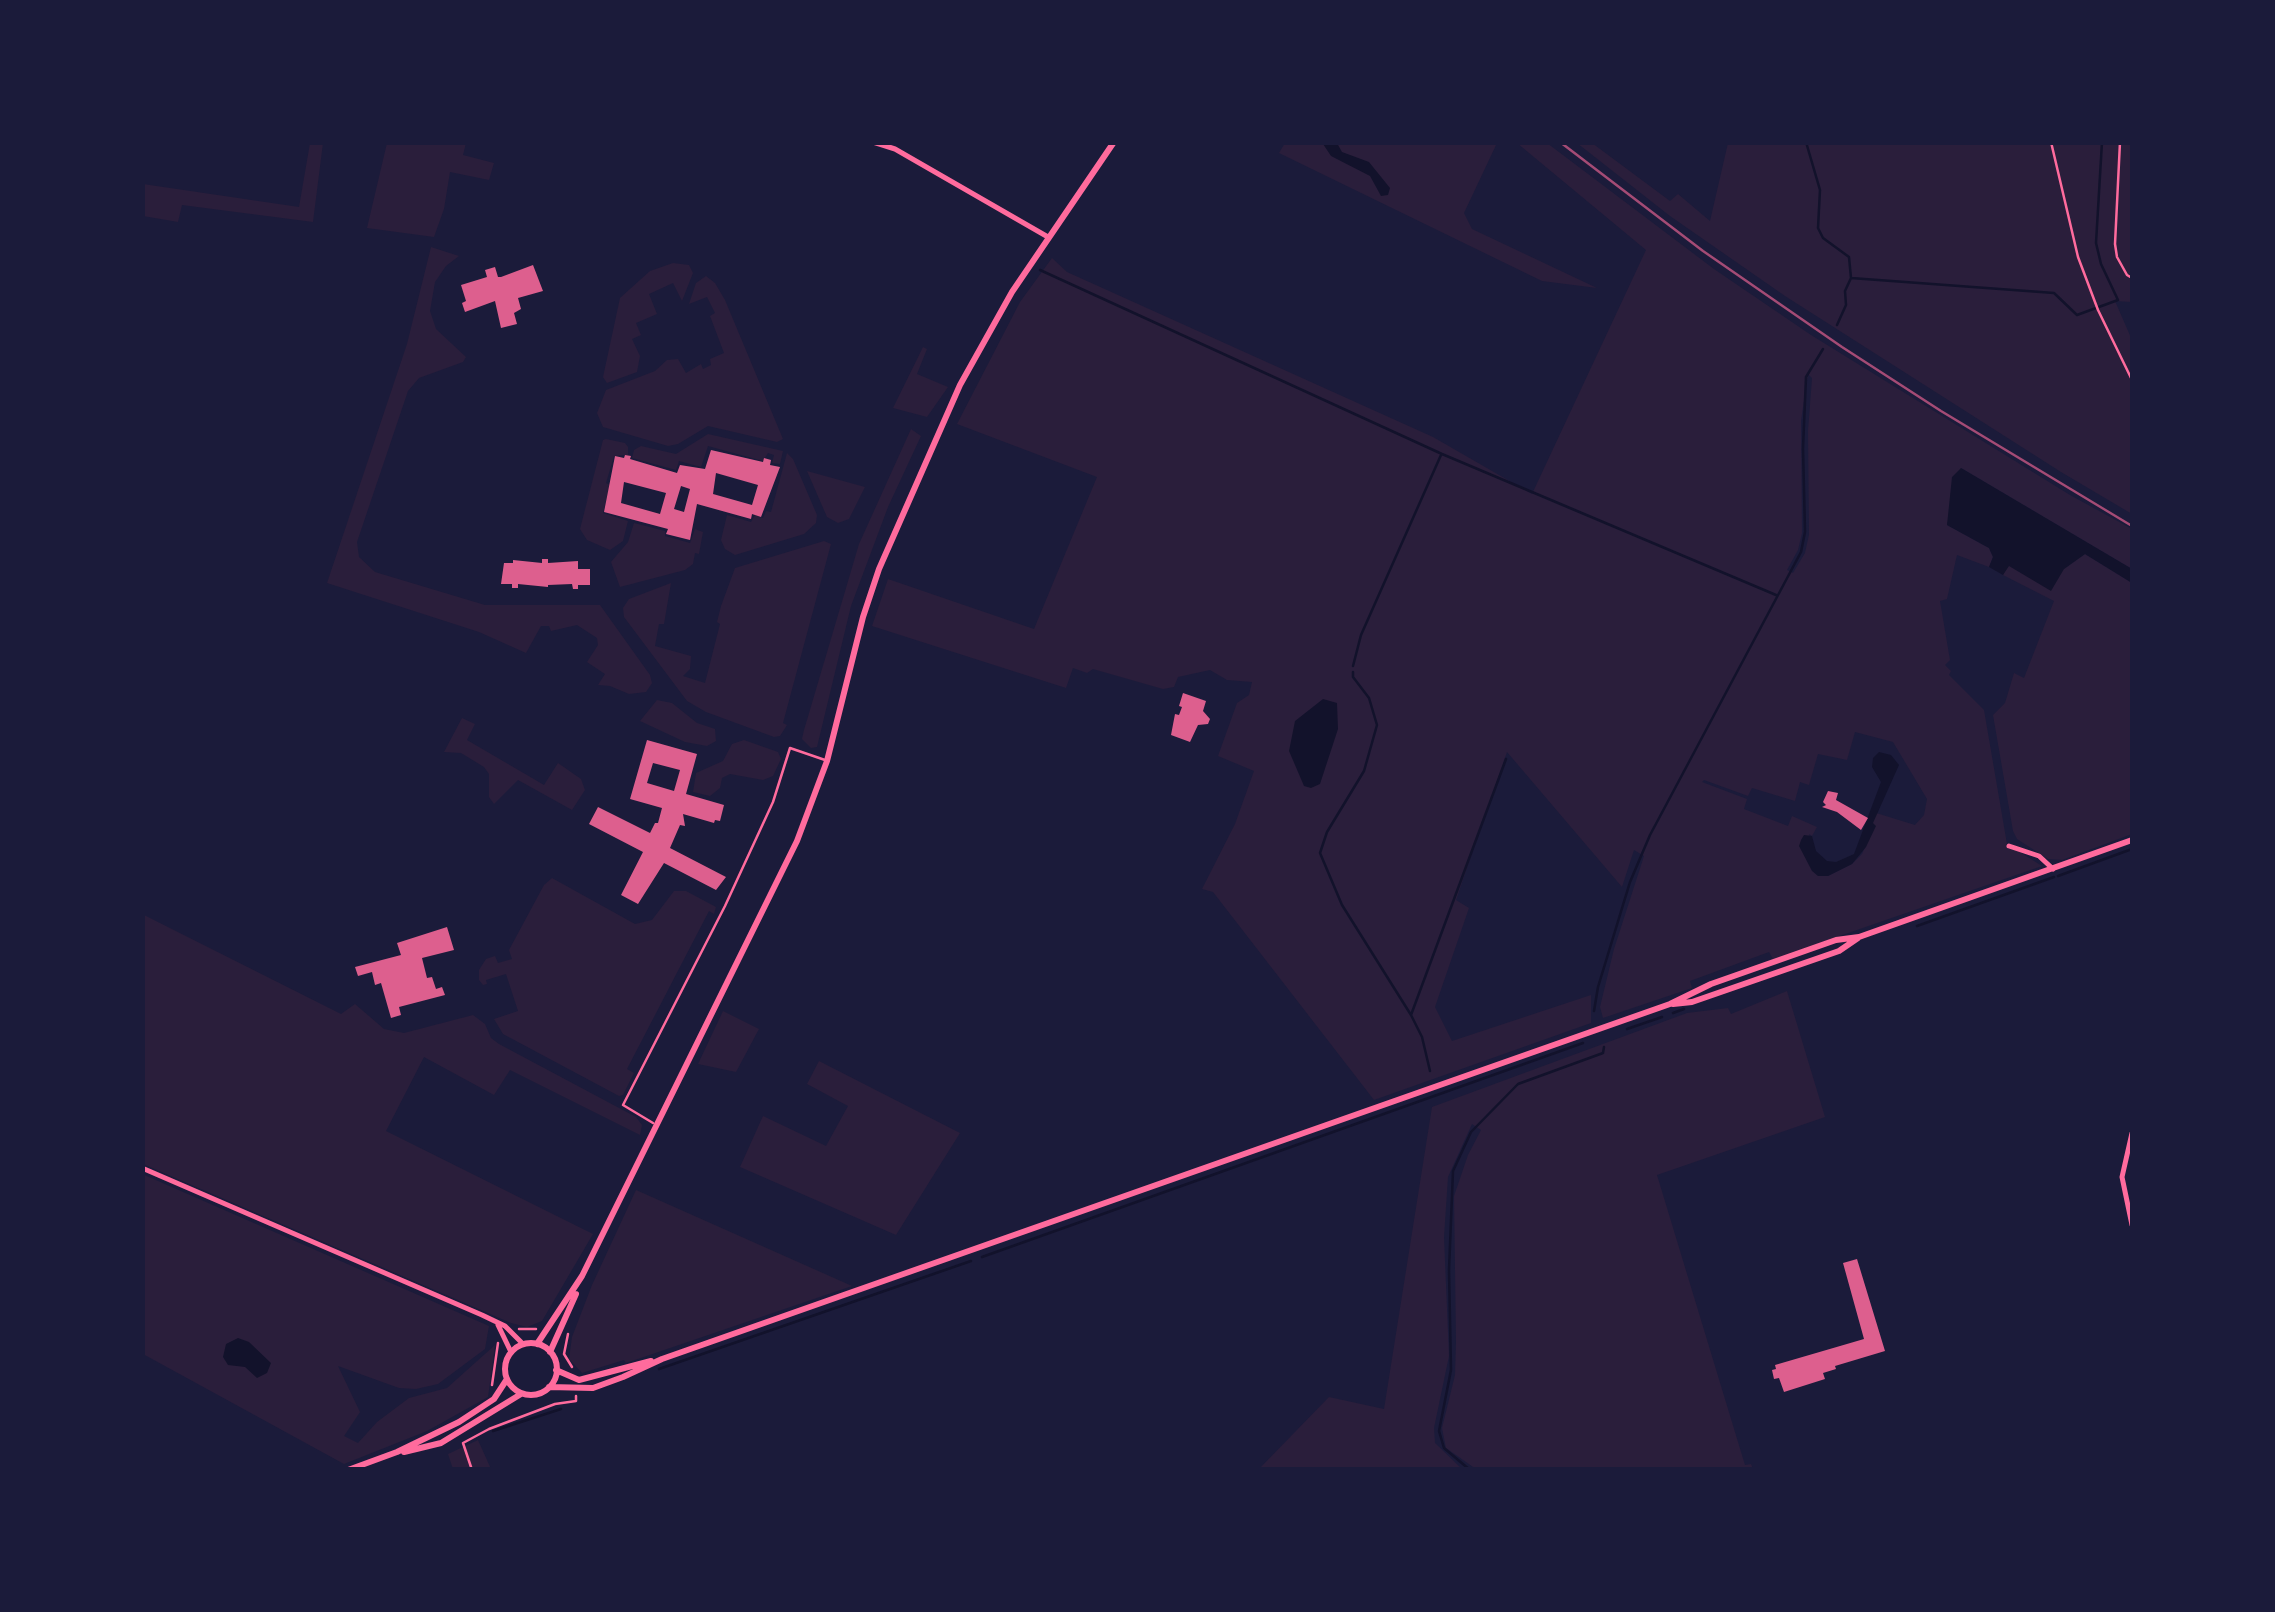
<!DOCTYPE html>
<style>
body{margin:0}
#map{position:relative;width:2275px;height:1612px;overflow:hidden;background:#1b1b3a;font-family:Spectral,serif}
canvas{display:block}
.frame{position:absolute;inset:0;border:145px solid #1b1b3a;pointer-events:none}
</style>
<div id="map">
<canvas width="2275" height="1612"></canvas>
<div class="frame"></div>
</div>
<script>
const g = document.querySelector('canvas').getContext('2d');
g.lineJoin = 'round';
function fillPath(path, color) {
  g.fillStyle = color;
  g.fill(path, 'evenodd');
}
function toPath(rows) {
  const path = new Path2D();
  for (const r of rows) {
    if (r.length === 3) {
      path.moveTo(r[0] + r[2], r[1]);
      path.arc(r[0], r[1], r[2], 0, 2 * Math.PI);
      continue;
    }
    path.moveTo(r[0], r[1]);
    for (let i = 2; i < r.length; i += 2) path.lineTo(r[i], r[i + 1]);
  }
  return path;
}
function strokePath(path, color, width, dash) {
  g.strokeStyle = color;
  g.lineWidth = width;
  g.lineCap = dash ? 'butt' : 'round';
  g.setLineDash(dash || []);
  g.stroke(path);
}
fillPath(toPath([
 [310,143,323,143,313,222,182,205,178,222,143,216,143,184,299,207],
 [387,143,466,143,463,155,494,163,489,180,450,172,444,209,434,237,367,228],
 [1285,143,1497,143,1464,213,1472,229,1597,288,1542,281,1279,153],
 [1517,143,1547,143,1714,269,1811,335,2070,495,2132,529,2132,569,1961,468,1947,525,1989,548,1993,557,1989,567,1957,555,1947,599,1940,601,1950,660,1945,665,1951,671,1949,675,1984,710,2007,844,2042,866,1773,959,1769,952,1690,981,1692,988,1603,1018,1600,1007,1614,949,1644,856,1634,850,1622,887,1507,752,1456,900,1469,908,1435,1007,1452,1041,1591,995,1591,1023,1374,1100,1213,892,1202,889,1235,824,1254,771,1218,756,1237,703,1249,695,1252,682,1227,680,1210,670,1178,677,1174,687,1163,689,1093,669,1087,673,1073,668,1066,688,872,626,888,579,1034,629,1097,477,957,424,1020,302,1052,258,1067,272,1433,437,1532,494,1646,250],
 [1808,374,1812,378,1808,431,1809,535,1805,553,1793,573,1787,570,1798,550,1802,533,1801,421],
 [1855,732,1893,742,1927,799,1924,815,1915,825,1873,812,1869,838,1862,854,1852,864,1828,876,1818,876,1809,834,1812,836,1817,827,1792,816,1788,826,1744,809,1747,799,1702,782,1704,780,1748,796,1752,788,1795,801,1800,782,1809,785,1818,754,1847,760],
 [1577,143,1592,143,1670,201,1678,194,1710,221,1728,143,2132,143,2132,302,2115,301,2132,340,2132,514,2061,472,1785,296,1670,216],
 [431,247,459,256,446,266,435,282,430,311,436,329,466,357,463,362,419,378,408,391,357,542,359,557,375,572,485,605,600,605,650,675,652,683,646,692,629,694,610,686,598,685,605,674,587,662,598,645,597,638,577,625,551,631,549,626,541,626,526,653,479,632,327,583,407,344],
 [673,263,689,265,693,273,682,301,673,283,649,294,657,314,636,323,641,335,632,339,640,356,637,372,607,383,603,377,620,298,650,271],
 [706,276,715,283,725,300,783,439,777,442,708,426,678,444,668,446,603,427,597,413,606,390,655,371,667,360,678,359,686,373,701,364,703,369,711,365,710,359,724,353,710,316,715,313,707,297,689,304,696,283],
 [923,347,927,349,917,374,948,387,927,417,893,408],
 [911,429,921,436,888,507,851,606,817,747,811,748,802,739,804,730,859,544],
 [708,434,783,451,780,464,772,463,774,455,768,453,763,461,708,446,701,467,679,461,676,470,632,458,634,450,641,446,676,454],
 [606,439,625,443,628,447,628,455,614,456,606,483,610,485,603,513,628,521,623,541,610,550,587,540,580,529,603,440],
 [787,453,793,459,817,515,816,523,804,534,735,555,725,549,721,540,727,515,751,522,755,515,763,518,766,511,771,512],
 [807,471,865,487,849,519,838,523,827,517],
 [634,523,665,531,665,536,690,543,695,529,703,532,699,554,695,553,693,564,685,570,620,587,611,562,628,542],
 [824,541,831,544,783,723,787,725,780,736,774,737,706,712,687,701,624,617,623,608,629,599,671,583,664,624,659,624,655,646,691,656,690,669,683,676,705,683,720,624,717,622,721,606,735,568],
 [2085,554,2132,583,2132,834,2062,860,2048,859,2017,839,2013,831,1993,715,2005,703,2014,673,2024,678,2054,601,2003,575,2008,565,2064,569],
 [657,700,672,703,697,723,715,729,716,741,707,746,685,742,640,721],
 [462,718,475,724,467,740,544,785,558,763,581,779,585,790,572,810,518,780,494,804,489,797,489,774,484,767,461,753,444,752],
 [744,740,778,752,781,759,773,776,763,780,730,774,722,778,720,788,710,796,693,792,696,773,723,761,732,744],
 [552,878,635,924,652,920,674,891,686,891,716,907,714,914,709,911,627,1069,634,1073,623,1095,619,1096,503,1034,494,1019,518,1011,506,974,486,980,487,984,483,985,479,980,479,970,486,959,495,956,498,963,512,959,509,950,544,885],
 [142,914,341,1014,355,1004,384,1029,404,1033,473,1015,485,1024,491,1038,499,1044,636,1117,642,1125,640,1135,510,1070,494,1095,424,1057,386,1131,593,1234,542,1321,527,1327,511,1323,143,1164],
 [1787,991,1825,1117,1657,1175,1745,1465,1751,1464,1753,1469,1476,1469,1446,1448,1442,1428,1455,1375,1456,1342,1454,1196,1468,1155,1481,1130,1472,1124,1448,1177,1444,1237,1449,1356,1434,1428,1435,1443,1462,1469,1259,1469,1329,1397,1384,1409,1432,1107,1687,1013,1728,1008,1731,1014],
 [723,1011,759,1029,736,1072,698,1064],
 [819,1061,960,1133,896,1235,740,1167,763,1116,826,1146,848,1106,807,1084],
 [142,1174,489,1326,485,1349,438,1384,416,1389,399,1388,338,1366,360,1412,344,1436,358,1443,377,1422,409,1398,447,1388,495,1345,488,1397,427,1431,344,1464,143,1354],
 [636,1190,852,1286,626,1363,624,1360,582,1373,569,1359,572,1337,592,1285],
 [478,1440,491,1469,453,1469,448,1454]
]), '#2a1e3b');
fillPath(toPath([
 [1323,144,1337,143,1342,152,1369,162,1390,188,1388,195,1381,196,1370,176,1331,156],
 [1961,468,2132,569,2132,583,2085,554,2064,569,2051,591,2009,566,2003,575,1989,567,1993,557,1989,548,1947,525,1952,477],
 [1323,699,1337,703,1338,729,1320,784,1311,788,1304,786,1289,751,1295,721],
 [1879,752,1891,755,1899,765,1873,823,1876,826,1866,847,1852,864,1828,876,1818,876,1812,871,1799,846,1801,840,1804,835,1812,836,1816,851,1827,861,1836,862,1854,854,1881,782,1872,767,1873,758],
 [238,1338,249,1342,271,1363,267,1373,257,1378,245,1367,228,1365,223,1357,226,1344]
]), '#12122b');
strokePath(toPath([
 [1806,142,1820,190,1818,228,1823,238,1849,257,1851,278,1845,291,1846,305,1837,325],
 [1040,270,1442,454,1776,595],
 [1851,278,2054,293,2077,315,2118,300,2101,264,2096,243,2102,142],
 [1353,666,1361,635,1441,455],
 [1353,672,1353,677,1369,698,1377,725,1364,771,1327,832,1320,853,1342,905,1411,1015,1422,1037,1430,1071],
 [2058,876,2132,849],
 [1917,926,2054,877],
 [1594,1011,1598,987,1630,882,1650,835,1801,552,1805,532,1803,448,1806,377,1823,349],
 [1673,1013,1684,1009],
 [1411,1015,1506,759],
 [1627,1029,1662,1017],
 [982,1257,1583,1043],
 [659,1369,971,1261],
 [493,1431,561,1409],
 [1470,1470,1444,1448,1439,1431,1451,1370,1449,1270,1453,1171,1471,1132,1518,1084,1603,1053,1604,1047]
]), '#12122b', 2.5);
fillPath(toPath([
 [533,265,543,291,518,298,521,309,514,313,517,324,501,328,495,301,465,312,462,303,466,301,461,285,487,277,485,270,495,267,498,277,501,277],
 [711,450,763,462,764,458,771,460,770,465,780,467,761,517,752,514,751,519,697,504,690,540,666,534,668,529,604,512,615,456,624,458,625,455,631,456,630,459,677,473,680,465,705,469],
 [716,473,758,485,752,505,713,494],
 [624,482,666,493,660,514,621,503],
 [681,486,690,489,684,512,674,509],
 [542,559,548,559,548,563,578,561,578,569,590,569,590,585,578,585,578,589,573,589,572,584,548,585,548,587,518,584,518,588,512,588,512,584,501,584,504,563,513,563,513,560,542,563],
 [1183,693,1206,701,1203,711,1210,719,1208,724,1198,725,1190,742,1171,735,1175,714,1179,715,1182,707,1179,706],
 [647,740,697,754,686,794,724,805,720,821,715,820,714,823,683,814,685,826,680,825,670,848,726,877,716,890,664,863,638,904,621,895,643,852,589,824,598,807,650,833,655,823,658,823,662,808,630,799],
 [653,763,680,770,674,791,647,783],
 [1828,791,1838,793,1836,800,1868,818,1861,830,1837,812,1822,807,1826,805,1823,802],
 [447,927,454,950,422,958,427,978,432,977,436,989,442,987,445,995,399,1007,401,1015,391,1018,381,983,375,985,372,972,358,976,355,967,401,955,397,943],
 [1857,1259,1885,1351,1835,1366,1836,1369,1823,1373,1825,1379,1784,1392,1779,1378,1774,1379,1772,1370,1776,1369,1775,1365,1864,1339,1843,1263]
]), '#dd5f8e');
strokePath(toPath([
 [2051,142,2078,257,2098,310,2132,380],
 [2120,142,2115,244,2117,257,2127,275,2132,278],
 [519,1329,536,1329],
 [568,1334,564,1354,572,1367],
 [492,1385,498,1343],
 [472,1470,463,1443,489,1429,555,1404,576,1401,576,1396]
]), '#ff6b9d', 2.5);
strokePath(toPath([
 [653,1123,623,1105,725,906,773,802,790,748,825,760]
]), '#ff6b9d', 2.5);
strokePath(toPath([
 [873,142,895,149,1048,237],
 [2009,846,2039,856,2053,869],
 [2132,1133,2122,1177,2132,1225],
 [142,1168,482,1315,505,1326,523,1344],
 [498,1325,511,1352]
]), '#ff6b9d', 5);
strokePath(toPath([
 [1673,1004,1692,1002,1839,951,1858,938],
 [531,1369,26],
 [537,1344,582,1276,797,841,827,761,863,617,879,569,960,385,1012,292,1114,142],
 [550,1352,576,1294],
 [556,1370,579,1380,651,1361],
 [549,1387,593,1388,623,1377,662,1359,1670,1004,1711,984,1836,940,1859,937,2132,840],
 [404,1452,441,1443,521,1394],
 [348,1470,397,1452,459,1422,494,1399,507,1379]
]), '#ff6b9d', 6);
strokePath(toPath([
 [1560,142,1703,251,1842,347,1941,411,2132,526]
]), '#a44b75', 2.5);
</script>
